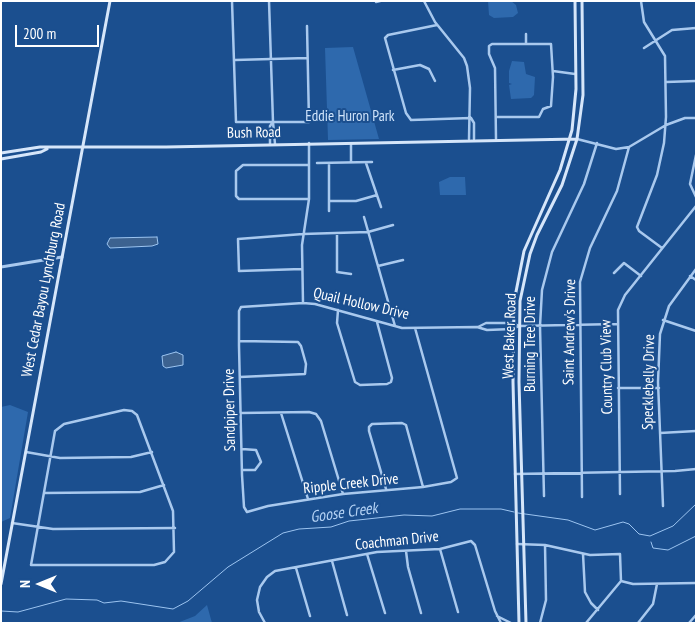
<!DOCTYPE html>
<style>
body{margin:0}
#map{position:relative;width:697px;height:624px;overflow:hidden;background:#1b4f8f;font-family:"PT Sans Narrow",sans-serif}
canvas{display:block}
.frame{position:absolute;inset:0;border:2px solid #fff;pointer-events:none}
.north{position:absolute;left:15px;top:559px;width:50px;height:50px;-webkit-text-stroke:4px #1b4f8f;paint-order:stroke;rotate:270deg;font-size:14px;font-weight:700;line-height:20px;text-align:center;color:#fff}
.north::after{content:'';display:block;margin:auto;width:18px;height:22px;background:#fff;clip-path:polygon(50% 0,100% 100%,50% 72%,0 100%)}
.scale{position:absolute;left:15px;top:25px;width:84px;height:22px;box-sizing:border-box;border:2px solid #fff;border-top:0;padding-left:6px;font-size:15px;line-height:18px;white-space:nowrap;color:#fff;-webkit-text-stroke:4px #1b4f8f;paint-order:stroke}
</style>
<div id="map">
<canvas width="697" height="624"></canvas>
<div class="frame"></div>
<div class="north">N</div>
<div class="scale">200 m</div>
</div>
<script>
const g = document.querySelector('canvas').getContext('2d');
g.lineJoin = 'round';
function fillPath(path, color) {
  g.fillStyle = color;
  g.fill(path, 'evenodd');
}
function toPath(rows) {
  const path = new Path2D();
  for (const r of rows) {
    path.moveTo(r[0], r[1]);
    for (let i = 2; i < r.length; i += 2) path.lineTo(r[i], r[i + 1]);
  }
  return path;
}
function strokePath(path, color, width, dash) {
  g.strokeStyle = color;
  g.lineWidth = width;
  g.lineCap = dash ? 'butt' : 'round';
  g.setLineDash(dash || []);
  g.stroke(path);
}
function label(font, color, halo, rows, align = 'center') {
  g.font = font + ' "PT Sans Narrow",sans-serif';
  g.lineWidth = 4;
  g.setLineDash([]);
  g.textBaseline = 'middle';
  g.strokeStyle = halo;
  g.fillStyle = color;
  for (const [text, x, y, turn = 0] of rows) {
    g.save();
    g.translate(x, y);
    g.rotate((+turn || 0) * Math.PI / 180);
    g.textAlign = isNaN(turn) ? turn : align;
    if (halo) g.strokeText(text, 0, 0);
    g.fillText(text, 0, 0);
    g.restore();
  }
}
fillPath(toPath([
 [488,1,511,1,516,5,518,13,513,17,494,18,489,15],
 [353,47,379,139,328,140,325,48],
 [512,61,524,62,526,74,535,77,534,95,531,98,511,99,509,85,512,84,509,83,509,71],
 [450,177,465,177,466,195,440,195,439,182],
 [10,405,28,412,10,518,1,522,1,407],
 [207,605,212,623,177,623,195,616]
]), '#2e69ad');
const water = toPath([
 [157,237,158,244,152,246,110,248,107,244,110,238,157,237],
 [176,352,183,355,183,365,166,368,163,366,162,356,176,352]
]);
fillPath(water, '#3c6290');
strokePath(water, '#9cc4f0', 1);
strokePath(toPath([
 [518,513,568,520,595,530,623,522,629,524,639,534,650,536,673,526,696,504],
 [651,542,653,548,668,550,696,536],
 [1,611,18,612,66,599,97,600,104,603,121,601,173,609,188,601,228,567,283,533,299,529,331,527,349,521,404,515,432,516,460,509,501,509,514,512]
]), '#9cc4f0', 1);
strokePath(toPath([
 [232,1,236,122,309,122,307,26],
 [269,1,273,122,275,144],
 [424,1,435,22,464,58,467,66,470,88,469,139],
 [641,1,644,22,665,56,666,117,664,143,657,175,637,227,639,231,662,248],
 [376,2,380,1],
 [437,25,388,35,385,38,406,113,411,120,471,118],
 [526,34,526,43],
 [644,48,672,30,696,28],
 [235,60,307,58],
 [393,70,420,65,429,69,435,81],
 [553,71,575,74],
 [666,82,696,81],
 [496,117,539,117,543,109,551,106,553,77,551,44,492,44,489,46,489,54,495,68,496,139],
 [471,118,474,123,474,139],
 [577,139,616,149,629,147,666,125,685,118,696,118],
 [270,144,270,126,273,122],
 [351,144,351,162],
 [696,155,690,184,696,197],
 [317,163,372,162],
 [366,163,381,207],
 [309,165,243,165,236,171,236,196,239,199,309,199],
 [330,201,356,201,377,195],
 [329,211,329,163],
 [364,217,395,326],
 [337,233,337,272,351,274],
 [378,266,403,260],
 [302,269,239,271,238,239,303,234,368,232,393,225],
 [614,273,624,263,641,276],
 [690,276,696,280],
 [303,303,302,245,309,199,309,143],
 [338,310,337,323,355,382,360,385,387,384,391,382,392,378,377,322],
 [663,320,696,331],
 [478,327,486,323,512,323,519,326],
 [415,328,457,478,451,482,423,487,343,494,268,506,247,512,244,507,242,475,239,346,239,311,241,307,303,303,315,304,402,328,477,327,487,330,512,329,519,326,617,324],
 [240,341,298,342,301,346,306,364,305,374,240,377],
 [618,388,659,388],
 [124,410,132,411,137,415,173,511,174,552,165,562,154,565,31,565,55,431,64,424,124,410],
 [241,413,309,412,316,414,321,421,343,494],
 [281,413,308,499],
 [660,433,696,431],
 [242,449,256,450,261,462,255,470,242,470],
 [26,452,60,458,131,457,152,452],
 [515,474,675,471,696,469],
 [386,489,369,431,369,427,372,424,402,423,406,425,423,487],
 [44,493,140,492,164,485],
 [620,494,618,310,625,295,696,206],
 [544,496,540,326,542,290,552,252,584,184,597,143],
 [582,497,580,282,590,248,617,191,629,147],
 [663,506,658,382,660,334,669,306,696,269],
 [12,523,53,529,175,528],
 [517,544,545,545,590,555,620,554,621,581,633,584,696,583],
 [440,549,458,612],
 [406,551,408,567,421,613],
 [367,554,385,613],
 [583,554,585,592,591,603,598,610],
 [332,561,347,615],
 [296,568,310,616],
 [497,616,511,623],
 [265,623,259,612,257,600,260,587,267,577,275,571,377,552,440,549,471,541,475,545,495,611,501,623],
 [540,623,546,600,545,545],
 [586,623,621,581],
 [638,623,653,604,657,584],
 [689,623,696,615]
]), '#a9c9ee', 2.5);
strokePath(toPath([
 [1,267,62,257]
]), '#a9c9ee', 3);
strokePath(toPath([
 [1,153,40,147,166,147,577,139],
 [1,159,41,152,47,149],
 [1,584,110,1],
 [519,623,513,382,514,302,524,251,560,170,572,130,576,89,575,1],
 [526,623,519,382,520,301,530,254,537,235,562,185,577,139,583,95,582,1]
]), '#d6e6fa', 3);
label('15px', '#cfe3fa', '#1b4f8f', [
 ["Eddie Huron Park",350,117]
]);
label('15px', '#fff', '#1b4f8f', [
 ["Bush Road",254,133,-1],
 ["West Cedar Bayou Lynchburg Road",44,290,-79],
 ["Quail Hollow Drive",361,304,13],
 ["Saint Andrew's Drive",570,332,-89],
 ["West Baker Road",510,336,-88],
 ["Burning Tree Drive",531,344,-90],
 ["Country Club View",607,367,-91],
 ["Specklebelly Drive",649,382,-89],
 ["Sandpiper Drive",230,410,-91],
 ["Ripple Creek Drive",351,484,-6],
 ["Coachman Drive",397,541,-6]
]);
label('italic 16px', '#b5d3f5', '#1b4f8f', [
 ["Goose Creek",344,513,-8]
]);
</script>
